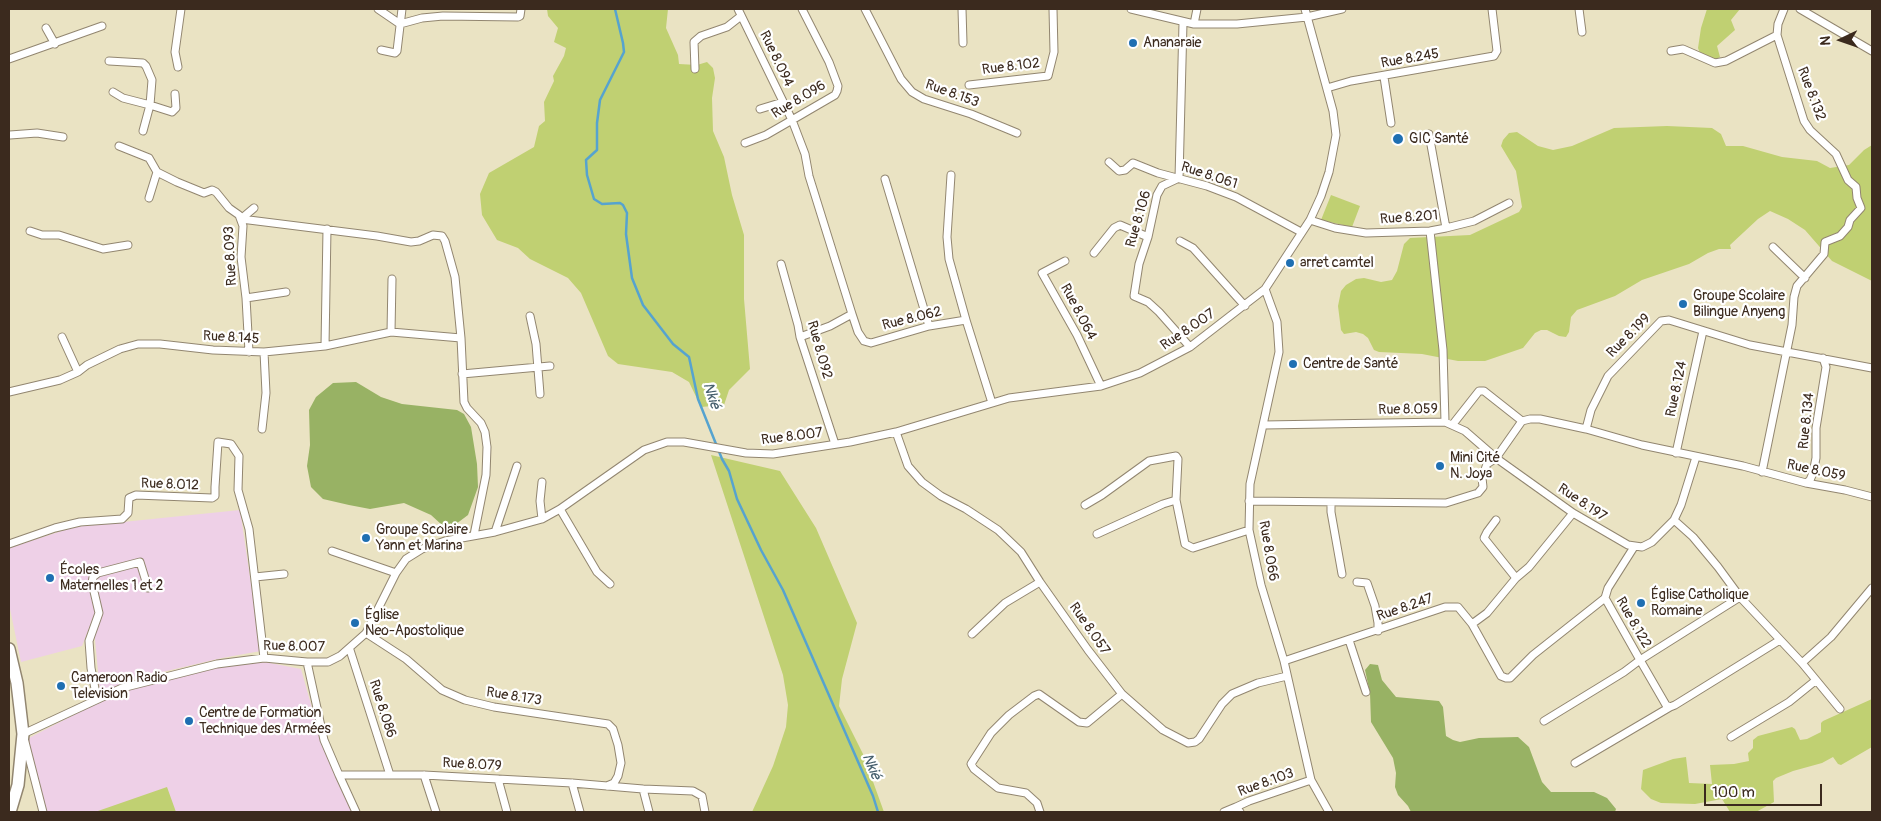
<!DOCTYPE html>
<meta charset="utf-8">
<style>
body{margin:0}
#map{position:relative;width:1881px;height:821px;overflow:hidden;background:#eae3c3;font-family:Pangolin,sans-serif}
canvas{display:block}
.frame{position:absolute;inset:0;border:10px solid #3b2a1e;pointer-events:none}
.north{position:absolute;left:1816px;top:15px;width:50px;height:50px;-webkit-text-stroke:4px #fff;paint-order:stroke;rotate:267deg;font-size:14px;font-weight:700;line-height:20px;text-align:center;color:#3b2a1e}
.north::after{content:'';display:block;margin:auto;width:18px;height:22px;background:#3b2a1e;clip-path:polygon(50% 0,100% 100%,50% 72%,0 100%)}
.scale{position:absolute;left:1704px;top:784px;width:118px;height:22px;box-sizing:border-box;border:2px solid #3b2a1e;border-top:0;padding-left:6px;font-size:15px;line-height:18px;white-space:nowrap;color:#3b2a1e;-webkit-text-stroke:4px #fff;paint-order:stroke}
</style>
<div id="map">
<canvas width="1881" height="821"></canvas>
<div class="frame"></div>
<div class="north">N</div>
<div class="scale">100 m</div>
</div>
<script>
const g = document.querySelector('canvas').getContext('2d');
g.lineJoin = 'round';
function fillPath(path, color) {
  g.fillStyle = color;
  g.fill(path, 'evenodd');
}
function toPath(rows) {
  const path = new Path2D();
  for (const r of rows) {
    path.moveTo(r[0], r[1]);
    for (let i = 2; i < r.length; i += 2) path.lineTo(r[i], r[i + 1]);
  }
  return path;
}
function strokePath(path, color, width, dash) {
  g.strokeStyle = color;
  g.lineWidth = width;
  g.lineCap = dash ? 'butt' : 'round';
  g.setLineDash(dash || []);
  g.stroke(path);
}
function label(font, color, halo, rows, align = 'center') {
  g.font = font + ' Pangolin,sans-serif';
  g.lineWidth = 4.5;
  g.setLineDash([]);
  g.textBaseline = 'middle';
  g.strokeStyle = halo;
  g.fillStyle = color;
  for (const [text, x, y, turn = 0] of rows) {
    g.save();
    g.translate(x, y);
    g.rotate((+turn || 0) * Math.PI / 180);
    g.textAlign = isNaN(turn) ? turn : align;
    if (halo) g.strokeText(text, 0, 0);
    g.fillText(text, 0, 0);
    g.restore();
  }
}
fillPath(toPath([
 [240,510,261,651,222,658,137,678,100,693,93,618,82,646,21,662,9,604,9,548,74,527],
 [265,662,301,669,321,740,352,812,43,812,25,740,97,703,123,692,221,665]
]), '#eed0e7');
fillPath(toPath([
 [547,9,668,9,666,28,678,55,679,64,697,65,707,62,713,68,715,78,712,98,713,131,724,157,732,195,744,235,744,299,750,369,729,390,724,405,701,407,689,382,672,372,618,364,608,356,581,293,568,278,530,259,518,248,497,240,482,215,480,194,489,173,534,147,539,126,545,121,544,102,554,81,553,76,564,56,566,48,554,42,558,28,548,16],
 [1707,9,1740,9,1731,20,1735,30,1717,46,1720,57,1713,61,1701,56,1698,48,1701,28],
 [1667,126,1712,128,1721,134,1726,146,1743,146,1782,157,1817,161,1830,168,1849,165,1864,150,1872,145,1872,281,1832,261,1805,230,1788,219,1770,211,1758,219,1730,245,1731,249,1719,249,1708,253,1689,264,1642,280,1615,296,1577,310,1571,317,1569,332,1566,337,1559,336,1547,330,1541,330,1535,333,1523,348,1485,361,1458,361,1422,354,1379,352,1374,350,1368,338,1363,334,1356,332,1344,334,1341,330,1338,306,1341,291,1346,285,1356,279,1364,278,1381,282,1392,280,1397,271,1404,244,1410,238,1470,235,1519,212,1522,207,1516,171,1501,146,1503,140,1509,133,1517,132,1538,146,1553,150,1572,146,1614,128],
 [1331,195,1360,206,1352,227,1321,220],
 [711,455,780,471,816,528,857,623,842,679,839,706,863,754,884,812,752,812,773,766,786,727,788,705,783,675],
 [1872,699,1872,747,1841,765,1838,764,1833,757,1822,763,1793,771,1776,778,1773,781,1774,802,1756,812,1730,812,1722,799,1695,804,1661,803,1651,799,1641,789,1643,770,1673,759,1686,757,1689,783,1712,784,1710,765,1734,764,1749,761,1748,753,1753,748,1753,740,1758,736,1792,727,1795,729,1800,740,1807,739,1821,732,1821,723,1823,721],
 [167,787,176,812,95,812]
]), '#c0d072');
fillPath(toPath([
 [356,382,381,397,402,404,457,410,464,414,471,427,477,464,478,487,468,515,456,524,449,526,442,525,431,515,404,503,370,509,349,505,323,499,311,487,307,466,310,445,309,410,316,397,333,383],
 [1370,664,1378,665,1382,680,1396,697,1439,701,1443,707,1446,736,1453,740,1460,742,1479,738,1518,737,1529,747,1542,782,1551,792,1594,792,1607,798,1616,809,1615,812,1411,812,1408,806,1398,795,1395,787,1396,773,1393,758,1371,722,1370,693,1365,670]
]), '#98b264');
strokePath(toPath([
 [615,9,623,43,624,52,600,100,597,123,597,150,586,160,587,175,594,199,602,204,620,203,623,205,627,213,626,234,632,278,643,305,673,344,689,357,698,399,722,459,729,471,737,499,761,550,783,590,873,796,878,812]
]), '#56a3cf', 2.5);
const street = toPath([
 [378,9,400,24,422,18,443,16,518,17,520,16,521,9],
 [738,9,792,120,805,154,809,176,852,314],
 [865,9,901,79,912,92,924,99,971,114,1017,133],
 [962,9,963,43],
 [1131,9,1194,24,1237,24,1307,17,1342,9],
 [1579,9,1582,32],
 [1800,9,1872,51],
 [1183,23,1179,178,1162,186,1157,195,1148,237,1139,264,1134,296,1148,302,1159,312,1190,347],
 [1194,24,1197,9],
 [46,28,55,44],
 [381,50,395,53,397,51,402,9],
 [1671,51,1683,49,1715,63,1726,61,1777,35],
 [9,59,102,26],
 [109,61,143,63,146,66,152,80,150,105,123,98,113,92],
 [178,67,175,52,181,9],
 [695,69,694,42,701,36,727,27,741,16],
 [1384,77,1391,123],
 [969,85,1048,76,1054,52,1053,9],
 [1327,88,1351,81,1494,56,1497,51,1492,9],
 [760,109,783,102],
 [143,131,150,105,172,112,176,108,175,94],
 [10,135,37,133,63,137],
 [745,143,766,135,792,120,835,95,837,91,838,86,829,62,802,9],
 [119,146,149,158,157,172,177,182,204,193,212,190,216,192,229,208,239,215,243,226,241,257,246,298,249,352],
 [1109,162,1119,171,1125,170,1133,163,1158,173,1207,186,1236,197,1301,232],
 [951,175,947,237,949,259,966,320],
 [885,179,929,326],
 [149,198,157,172],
 [241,219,377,236,411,242,419,241,433,235,442,236,445,241,455,277,461,338,464,402,467,408,481,423,485,432,487,447,486,475,474,535],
 [241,219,254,208],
 [1310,220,1335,228,1366,233,1430,231,1446,228,1429,134],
 [1446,228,1474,221,1509,203],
 [30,231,42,235,59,235,103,249,128,245],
 [1430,231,1443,350,1445,422],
 [1180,241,1193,248,1245,306],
 [1773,247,1805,278],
 [1094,253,1114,228,1120,225,1148,237],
 [1065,261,1042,273,1077,335,1101,386],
 [781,264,798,325,800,337,835,444],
 [1265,289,1277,322,1279,352,1250,484,1249,530,1261,585,1284,661,1311,780,1329,812],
 [246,298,286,292],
 [530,316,536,344,540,394],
 [391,332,392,279],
 [62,337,78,372],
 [800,337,830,326,852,314,858,332,864,341,871,343,929,326,966,320,992,403],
 [325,346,327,229],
 [462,374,550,366],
 [9,392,60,380,78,372,87,365,120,349,138,344,160,344,213,350,264,352,325,346,391,332,461,338],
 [1453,424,1479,391,1484,391,1522,421],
 [1264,425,1445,422,1465,431,1496,458,1522,421,1530,419,1540,419,1586,429,1642,445,1743,466,1806,483,1845,490,1872,497],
 [262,429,266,393,264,352],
 [1586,429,1591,410,1608,376,1661,321,1669,320,1750,345,1872,368],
 [896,432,908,466,922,482,941,496,966,509,998,530,1021,552,1040,582,1088,650,1122,694,1163,730,1188,743,1195,742,1199,739,1222,704,1232,694,1258,683,1287,676],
 [1676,453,1703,331],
 [1762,472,1792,325,1794,297,1797,286,1824,254,1825,242,1840,236,1848,227,1850,220,1861,208,1857,198,1856,187,1848,180,1836,154,1810,130,1804,121,1777,35,1778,24,1784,9],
 [1806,483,1810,480,1813,473,1816,458,1816,428,1826,367,1823,358],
 [1249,501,1446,503,1478,493,1483,487,1482,478,1487,464,1496,458,1573,513,1628,545,1642,547,1652,542,1674,520,1693,537,1718,567,1740,597,1802,663,1840,709],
 [1331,502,1331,512,1342,574],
 [1085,505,1102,495,1149,461,1176,456,1178,459,1176,500,1185,544,1193,548,1249,530],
 [560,509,597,572,610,584],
 [542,519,540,501,542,482],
 [1496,520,1487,532,1484,538,1516,578],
 [1674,520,1681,505,1696,457],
 [495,532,517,466],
 [1097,534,1163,504,1176,500],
 [9,544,55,528,80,522,122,519,128,513,129,498,136,495,212,498,215,496,215,487,218,442,231,444,239,456,238,490,249,529,264,658],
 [1634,547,1608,588,1605,598,1640,660,1740,597],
 [332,551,396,573],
 [255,577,284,574],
 [1357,582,1367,583,1375,606,1378,623,1378,631],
 [1472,624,1501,676,1506,678,1510,678,1533,655,1605,598],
 [366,633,406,659,442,690,465,700,494,707,608,724,613,729,618,745,621,763,618,776,614,783,607,786],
 [972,634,1005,603,1040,582],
 [1349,640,1366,692],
 [350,650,390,775],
 [1284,661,1445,607,1458,607,1472,624,1487,613,1516,578,1529,567,1573,513],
 [307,662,324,740,339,775,424,775,572,783,643,789,693,791,702,796,705,812],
 [1802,663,1831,637,1872,588],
 [97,699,91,668,89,641,99,613,92,583,93,577,98,573,140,562,148,588],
 [1544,721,1624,672,1640,660,1666,705,1670,707],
 [1731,737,1789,702,1815,681],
 [1575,763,1670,707,1675,705,1780,640],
 [339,775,356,812],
 [424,775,436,812],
 [498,779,507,812],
 [572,783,580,812],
 [643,789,649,812],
 [43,812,23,734,122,688,217,664,264,658,307,662,328,662,340,656,366,633,396,573,406,559,422,549,445,541,495,532,542,519,560,509,644,450,667,442,684,442,746,453,773,454,850,442,896,432,1009,398,1101,386,1140,373,1190,347,1265,289,1310,220,1321,196,1329,172,1336,135,1333,111,1305,9],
 [1040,812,1037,803,1026,793,998,788,974,769,971,764,991,733,1009,715,1034,696,1039,694,1079,722,1087,723,1122,694],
 [1224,812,1236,807],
 [1240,812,1236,807,1249,801,1311,780]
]);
const primary = toPath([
 [9,649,17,683,23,734,18,785,10,812]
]);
strokePath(street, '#928670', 9);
strokePath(primary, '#928670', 14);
strokePath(street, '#fff', 7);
strokePath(primary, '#fff', 11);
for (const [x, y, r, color] of [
 [1133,43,5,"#1f6fb2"],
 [1398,139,6,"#1f6fb2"],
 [1290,263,5,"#1f6fb2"],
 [1683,304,5,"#1f6fb2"],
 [1293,364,5,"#1f6fb2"],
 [1440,466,5,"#1f6fb2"],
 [366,538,5,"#1f6fb2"],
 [50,578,5,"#1f6fb2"],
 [1641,603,5,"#1f6fb2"],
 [355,623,5,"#1f6fb2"],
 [61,686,5,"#1f6fb2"],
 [189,721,5,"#1f6fb2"]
]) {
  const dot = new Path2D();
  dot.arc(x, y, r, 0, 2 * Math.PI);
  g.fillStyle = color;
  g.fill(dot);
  strokePath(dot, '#fff', 2);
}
label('14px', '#3b2a1e', '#fff', [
 ["Ananaraie",1143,43],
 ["GIC Santé",1409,139],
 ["arret camtel",1300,263],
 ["Groupe Scolaire",1693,296],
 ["Bilingue Anyeng",1693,312],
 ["Centre de Santé",1303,364],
 ["Mini Cité",1450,458],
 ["N. Joya",1450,474],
 ["Groupe Scolaire",376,530],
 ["Yann et Marina",376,546],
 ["Écoles",60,570],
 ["Maternelles 1 et 2",60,586],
 ["Église Catholique",1651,595],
 ["Romaine",1651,611],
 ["Église",365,615],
 ["Neo-Apostolique",365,631],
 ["Cameroon Radio",71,678],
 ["Television",71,694],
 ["Centre de Formation",199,713],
 ["Technique des Armées",199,729]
], 'left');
label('14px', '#3b2a1e', '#fff', [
 ["Rue 8.094",776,59,64],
 ["Rue 8.245",1410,59,-10],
 ["Rue 8.102",1011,67,-7],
 ["Rue 8.153",952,94,20],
 ["Rue 8.132",1811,94,69],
 ["Rue 8.096",799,100,-31],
 ["Rue 8.061",1209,176,18],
 ["Rue 8.201",1409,218,-4],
 ["Rue 8.106",1139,219,-74],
 ["Rue 8.093",231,256,-93],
 ["Rue 8.064",1078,312,62],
 ["Rue 8.062",912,319,-14],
 ["Rue 8.007",1188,330,-34],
 ["Rue 8.199",1629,336,-45],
 ["Rue 8.145",231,338,3],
 ["Rue 8.092",819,350,74],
 ["Rue 8.124",1677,389,-78],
 ["Rue 8.059",1408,410,-1],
 ["Rue 8.134",1807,421,-84],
 ["Rue 8.007",792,437,-7],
 ["Rue 8.059",1816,471,12],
 ["Rue 8.012",170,485,2],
 ["Rue 8.197",1582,503,34],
 ["Rue 8.066",1268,551,80],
 ["Rue 8.247",1405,608,-19],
 ["Rue 8.122",1633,623,60],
 ["Rue 8.057",1089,629,55],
 ["Rue 8.007",294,647,1],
 ["Rue 8.173",514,697,9],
 ["Rue 8.086",382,709,72],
 ["Rue 8.079",472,765,3],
 ["Rue 8.103",1266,783,-20]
]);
label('italic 15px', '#47606e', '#fff', [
 ["Nkié",711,396,72],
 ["Nkié",871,767,67]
]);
</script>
